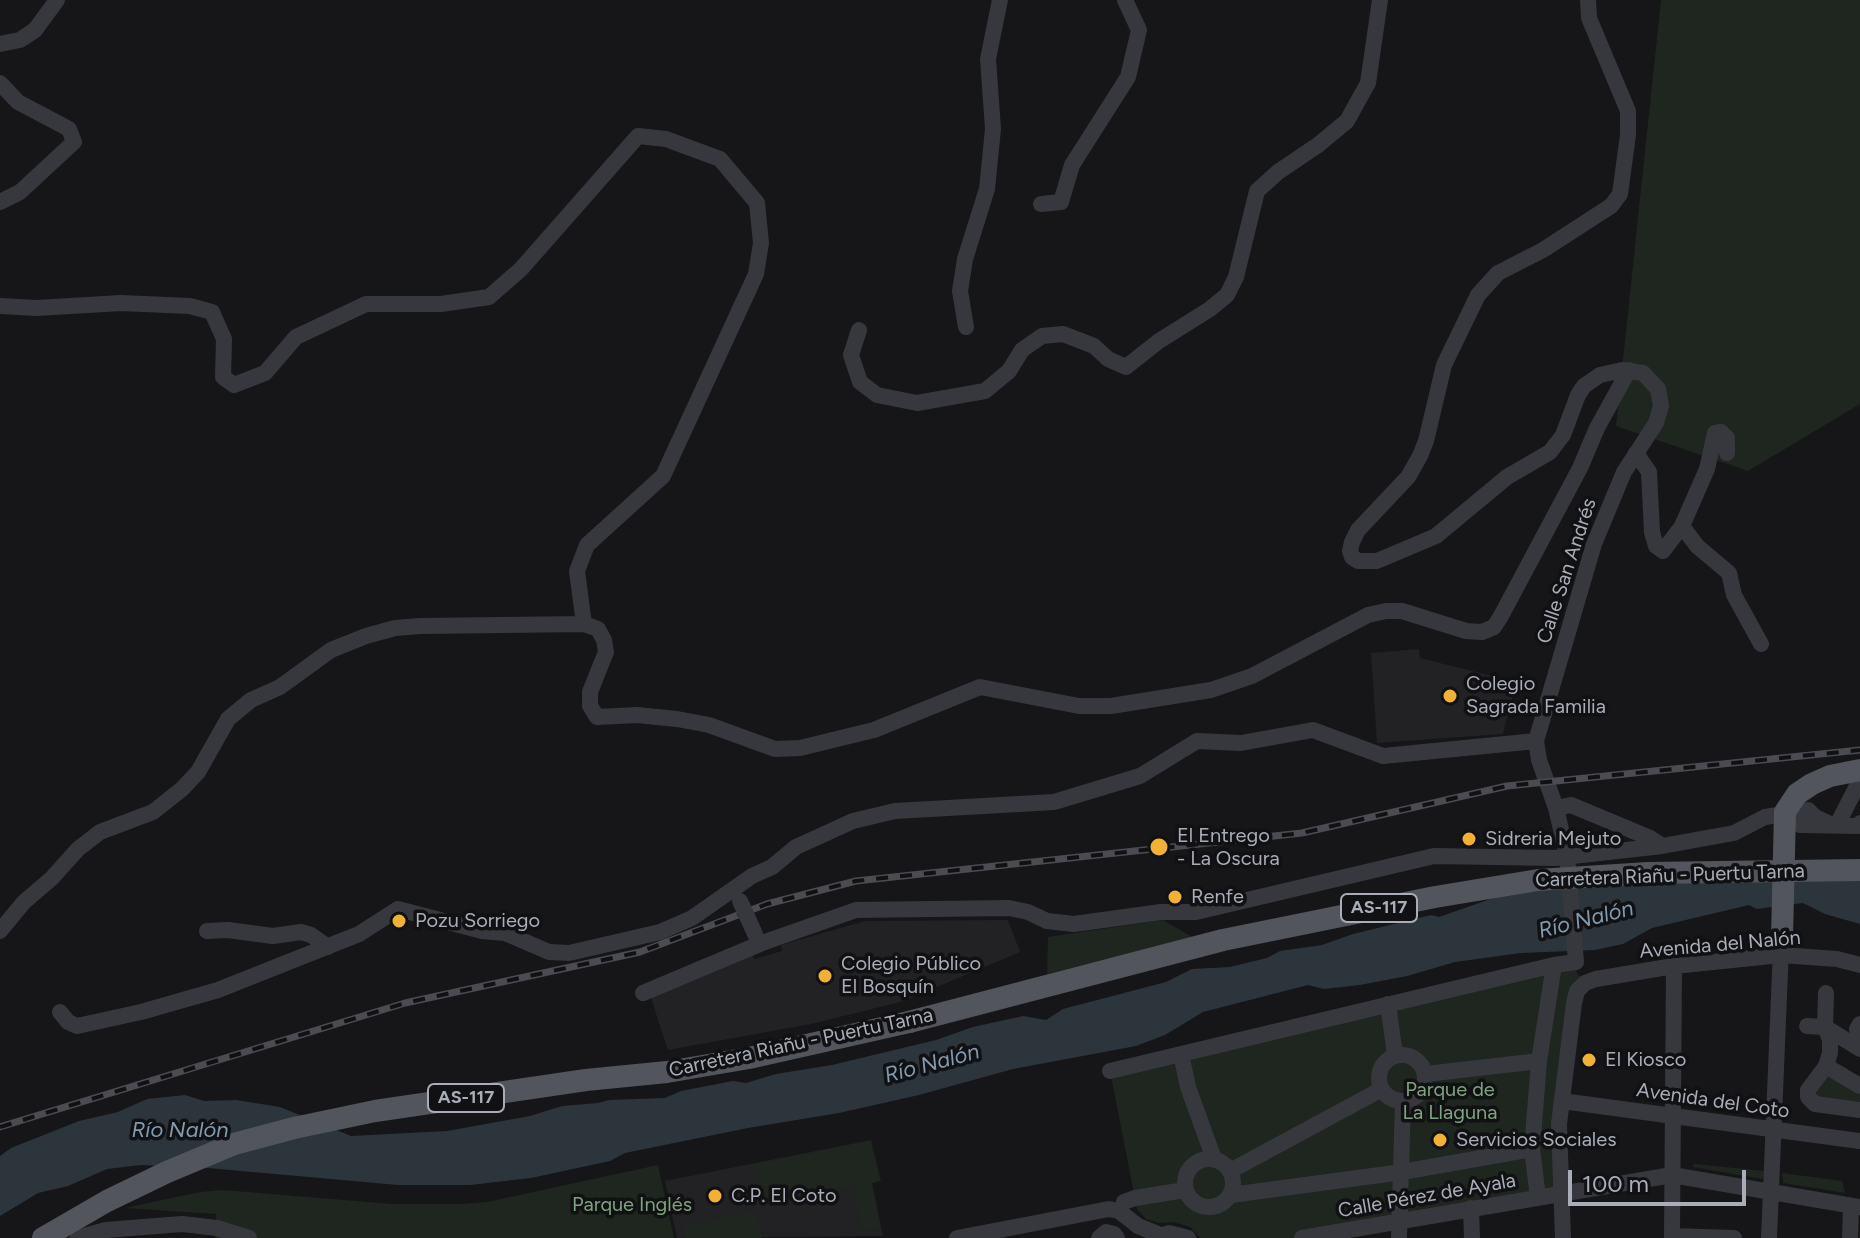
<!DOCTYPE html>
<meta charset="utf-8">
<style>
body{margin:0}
#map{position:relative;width:1860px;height:1238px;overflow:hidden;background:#161618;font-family:Figtree,sans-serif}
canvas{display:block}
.scale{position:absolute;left:1568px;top:1170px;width:178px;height:36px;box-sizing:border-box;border:4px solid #a8adb8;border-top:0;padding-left:10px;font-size:24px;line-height:28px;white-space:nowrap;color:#a8adb8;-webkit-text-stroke:6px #111113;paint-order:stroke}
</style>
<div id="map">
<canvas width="1860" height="1238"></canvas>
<div class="scale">100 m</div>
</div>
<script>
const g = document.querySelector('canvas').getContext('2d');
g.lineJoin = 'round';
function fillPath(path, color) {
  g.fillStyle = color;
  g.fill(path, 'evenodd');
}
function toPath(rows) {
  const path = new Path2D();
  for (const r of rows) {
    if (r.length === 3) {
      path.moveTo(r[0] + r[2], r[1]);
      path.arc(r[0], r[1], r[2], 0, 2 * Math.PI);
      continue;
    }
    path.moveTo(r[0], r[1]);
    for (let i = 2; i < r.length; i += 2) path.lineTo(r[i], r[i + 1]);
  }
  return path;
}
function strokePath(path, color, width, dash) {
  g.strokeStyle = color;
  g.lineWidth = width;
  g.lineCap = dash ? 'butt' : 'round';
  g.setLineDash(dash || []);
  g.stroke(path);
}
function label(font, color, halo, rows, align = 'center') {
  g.font = font + ' Figtree,sans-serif';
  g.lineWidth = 7;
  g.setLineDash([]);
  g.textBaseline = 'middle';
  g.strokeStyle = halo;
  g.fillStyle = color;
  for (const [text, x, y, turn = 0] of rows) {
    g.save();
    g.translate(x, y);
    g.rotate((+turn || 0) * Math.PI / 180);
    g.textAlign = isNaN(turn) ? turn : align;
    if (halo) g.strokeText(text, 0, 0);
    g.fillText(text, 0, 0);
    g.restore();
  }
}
fillPath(toPath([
 [1419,649,1420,658,1516,682,1503,734,1377,743,1371,653],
 [1008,920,1020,952,904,1001,811,1024,668,1050,649,992,752,952,754,959,782,951,781,945,865,921],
 [871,1140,881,1181,872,1183,883,1236,677,1238,665,1181]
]), '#222225');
fillPath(toPath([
 [1661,0,1860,0,1860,404,1748,471,1616,426],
 [1163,920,1194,938,1047,974,1048,937],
 [1576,962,1577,973,1585,983,1577,991,1560,1193,1302,1238,1200,1238,1190,1227,1174,1222,1159,1223,1146,1219,1137,1209,1110,1071],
 [1828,1075,1860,1093,1860,1103,1816,1097,1815,1092],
 [870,1141,880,1181,871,1183,880,1227,862,1231,853,1187,765,1205,756,1164],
 [1694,1164,1765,1171,1764,1176,1762,1179,1693,1167],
 [658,1165,674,1238,214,1238,217,1228,216,1214,125,1208,200,1192,223,1190,392,1204,463,1204,487,1202],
 [1782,1173,1842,1181,1845,1193,1783,1183],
 [756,1211,762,1238,685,1238,683,1226]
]), '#1e261f');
fillPath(toPath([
 [1860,865,1860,924,1825,914,1803,903,1757,909,1749,905,1652,928,1623,944,1595,950,1521,953,1455,962,1407,976,1360,985,1324,989,1308,985,1203,1012,1165,1035,1136,1046,1013,1069,919,1095,839,1113,748,1128,625,1153,610,1161,531,1178,470,1185,398,1185,208,1168,141,1165,107,1169,68,1186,38,1193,0,1216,0,1156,11,1148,79,1121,118,1112,147,1099,185,1095,204,1101,236,1100,280,1107,351,1136,447,1131,530,1116,562,1106,598,1103,609,1100,665,1098,681,1091,733,1081,746,1083,776,1074,832,1065,936,1040,973,1027,1023,1016,1046,1020,1063,1009,1166,982,1192,969,1230,967,1267,958,1280,951,1322,945,1353,934,1431,915,1439,917,1519,889]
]), '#2c353c');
strokePath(toPath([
 [0,44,20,40,35,30,57,0],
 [0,83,18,102,69,129,74,142,20,192,0,202],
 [1041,204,1061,202,1072,165,1128,77,1139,30,1125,0],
 [0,306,37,308,121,303,190,306,212,312,224,339,223,377,234,385,265,373,296,337,366,304,441,304,489,297,521,269,638,136,666,139,720,159,757,203,761,243,756,274,663,476,587,545,577,571,584,624],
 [966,327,960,291,965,259,987,189,993,129,988,59,1000,0],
 [859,330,851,355,860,382,877,395,917,403,985,391,1009,371,1022,350,1042,336,1063,334,1094,346,1108,359,1126,367,1159,341,1210,309,1227,295,1236,277,1257,191,1278,172,1318,145,1347,121,1368,83,1380,0],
 [1636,453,1649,472,1652,532,1656,546,1663,551,1682,526,1697,546,1729,573,1734,595,1761,644],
 [1682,526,1707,469,1715,433,1721,432,1727,438,1727,453],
 [1556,808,1571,805,1650,838,1662,846],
 [1785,812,1800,825,1858,826,1860,823],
 [1837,825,1857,786,1860,785],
 [0,931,24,902,52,878,78,849,100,832,153,812,182,789,198,772,228,719,251,700,280,687,331,650,366,636,395,628,420,626,584,624,598,629,604,640,606,652,590,692,590,706,597,717,637,715,677,719,709,725,775,749,800,748,874,730,980,687,1079,706,1111,706,1211,690,1252,676,1368,615,1386,611,1402,611,1466,631,1482,632,1494,627,1501,616,1580,468,1597,428,1629,370],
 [207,931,228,930,273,936,301,932,311,935,328,947],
 [643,993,762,943,856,910,1009,908,1028,912,1047,921,1074,924,1161,912,1196,912,1434,856,1555,858,1662,846,1734,833,1765,817,1808,810,1815,817,1830,824],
 [1826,993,1825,1027,1830,1040,1830,1053,1826,1066,1808,1090,1808,1097,1815,1104,1860,1110],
 [1388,1004,1395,1055],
 [60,1012,68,1022,77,1026,141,1012,218,990,359,934,398,909,482,931,505,933,549,952,569,953,660,932,692,918,752,876,772,867,796,847,853,821,895,811,1054,802,1140,776,1197,741,1241,743,1313,730,1383,756,1536,741],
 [1860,1024,1857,1029,1860,1041],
 [1807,1026,1825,1027,1860,1049],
 [1181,1054,1188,1087,1214,1159],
 [1402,1078,23],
 [1826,1066,1860,1086],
 [1110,1071,1554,965,1576,962,1567,855,1556,808,1539,760,1536,741,1594,544,1624,472,1656,423,1661,406,1658,389,1643,373,1622,370,1600,375,1584,386,1578,395,1563,435,1550,452,1507,477,1436,536,1377,561,1358,561,1352,557,1350,551,1352,542,1358,530,1408,477,1420,456,1426,441,1444,365,1478,295,1498,273,1543,250,1611,206,1620,194,1628,135,1628,111,1589,18,1588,0],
 [1426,1074,1539,1061],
 [1562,1101,1860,1141],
 [1209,1183,24],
 [1230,1171,1382,1089],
 [1231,1195,1402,1172,1532,1149],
 [1538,1197,1532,1149,1539,1061,1554,965],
 [1124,1202,1135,1198,1185,1190],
 [1471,1208,1472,1238],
 [1672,1236,1734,1238],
 [77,1238,106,1230,182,1224,217,1228,249,1238],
 [957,1238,1109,1209,1119,1211,1138,1226,1160,1235],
 [1099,1238,1106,1232,1114,1234,1117,1238],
 [1154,1238,1169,1233,1188,1238],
 [1302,1238,1672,1175,1860,1207],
 [1399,1238,1403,1101],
 [1563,1238,1559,1124,1574,1003,1577,991,1585,983,1596,979,1674,966,1781,955,1837,959,1860,965],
 [1672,1238,1674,966],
 [1769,1238,1781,948],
 [1850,1238,1851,1207]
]), '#37383d', 16);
strokePath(toPath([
 [1782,937,1785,812,1797,794,1812,784,1830,776,1860,770],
 [43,1238,107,1201,167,1172,234,1144,294,1128,375,1111,586,1080,667,1072,749,1058,909,1022]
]), '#53555c', 22);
const rail = toPath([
 [0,1127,405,1003,640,952,767,904,856,881,1302,833,1507,786,1860,750]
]);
strokePath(rail, '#4a4c52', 7);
strokePath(rail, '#111113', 4, [12]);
strokePath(toPath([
 [740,901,755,934]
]), '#37383d', 16);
strokePath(toPath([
 [909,1022,1223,940,1435,897,1538,880,1648,873,1860,870]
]), '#53555c', 22);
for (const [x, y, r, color] of [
 [1450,696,8,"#f2b134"],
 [1469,839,8,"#f2b134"],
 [1159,847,10,"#f2b134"],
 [1175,897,8,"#f2b134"],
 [399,921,8,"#f2b134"],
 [825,976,8,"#f2b134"],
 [1589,1060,8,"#f2b134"],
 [1440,1140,8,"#f2b134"],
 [715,1196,8,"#f2b134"]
]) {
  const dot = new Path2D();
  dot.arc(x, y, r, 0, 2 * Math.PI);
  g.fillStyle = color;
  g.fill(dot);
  strokePath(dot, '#111113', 3);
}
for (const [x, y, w] of [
 [1379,908,76],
 [466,1098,76]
]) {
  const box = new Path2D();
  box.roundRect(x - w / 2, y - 14, w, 28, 6);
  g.fillStyle = '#111113';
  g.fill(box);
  strokePath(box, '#a8adb8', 2);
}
label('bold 18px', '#a8adb8', null, [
 ["AS-117",1379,908],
 ["AS-117",466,1098]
]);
label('20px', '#a8adb8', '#111113', [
 ["Calle San Andrés",1567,571,-72],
 ["Carretera Riañu - Puertu Tarna",1670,876,-2],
 ["Avenida del Nalón",1720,945,-5],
 ["Carretera Riañu - Puertu Tarna",801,1043,-12],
 ["Avenida del Coto",1713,1101,8],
 ["Calle Pérez de Ayala",1427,1196,-10]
]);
label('20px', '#a8adb8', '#111113', [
 ["Colegio",1466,684],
 ["Sagrada Familia",1466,707],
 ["El Entrego",1177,836],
 ["- La Oscura",1177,859],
 ["Sidreria Mejuto",1485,839],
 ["Renfe",1191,897],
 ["Pozu Sorriego",415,921],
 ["Colegio Público",841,964],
 ["El Bosquín",841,987],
 ["El Kiosco",1605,1060],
 ["Servicios Sociales",1456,1140],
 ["C.P. El Coto",731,1196]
], 'left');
label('20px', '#7fa381', '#111113', [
 ["Parque de",1450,1090],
 ["La Llaguna",1450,1113],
 ["Parque Inglés",632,1205]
]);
label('italic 22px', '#7f9bb3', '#111113', [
 ["Río Nalón",1586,920,-14],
 ["Río Nalón",932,1064,-15],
 ["Río Nalón",180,1131]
]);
</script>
